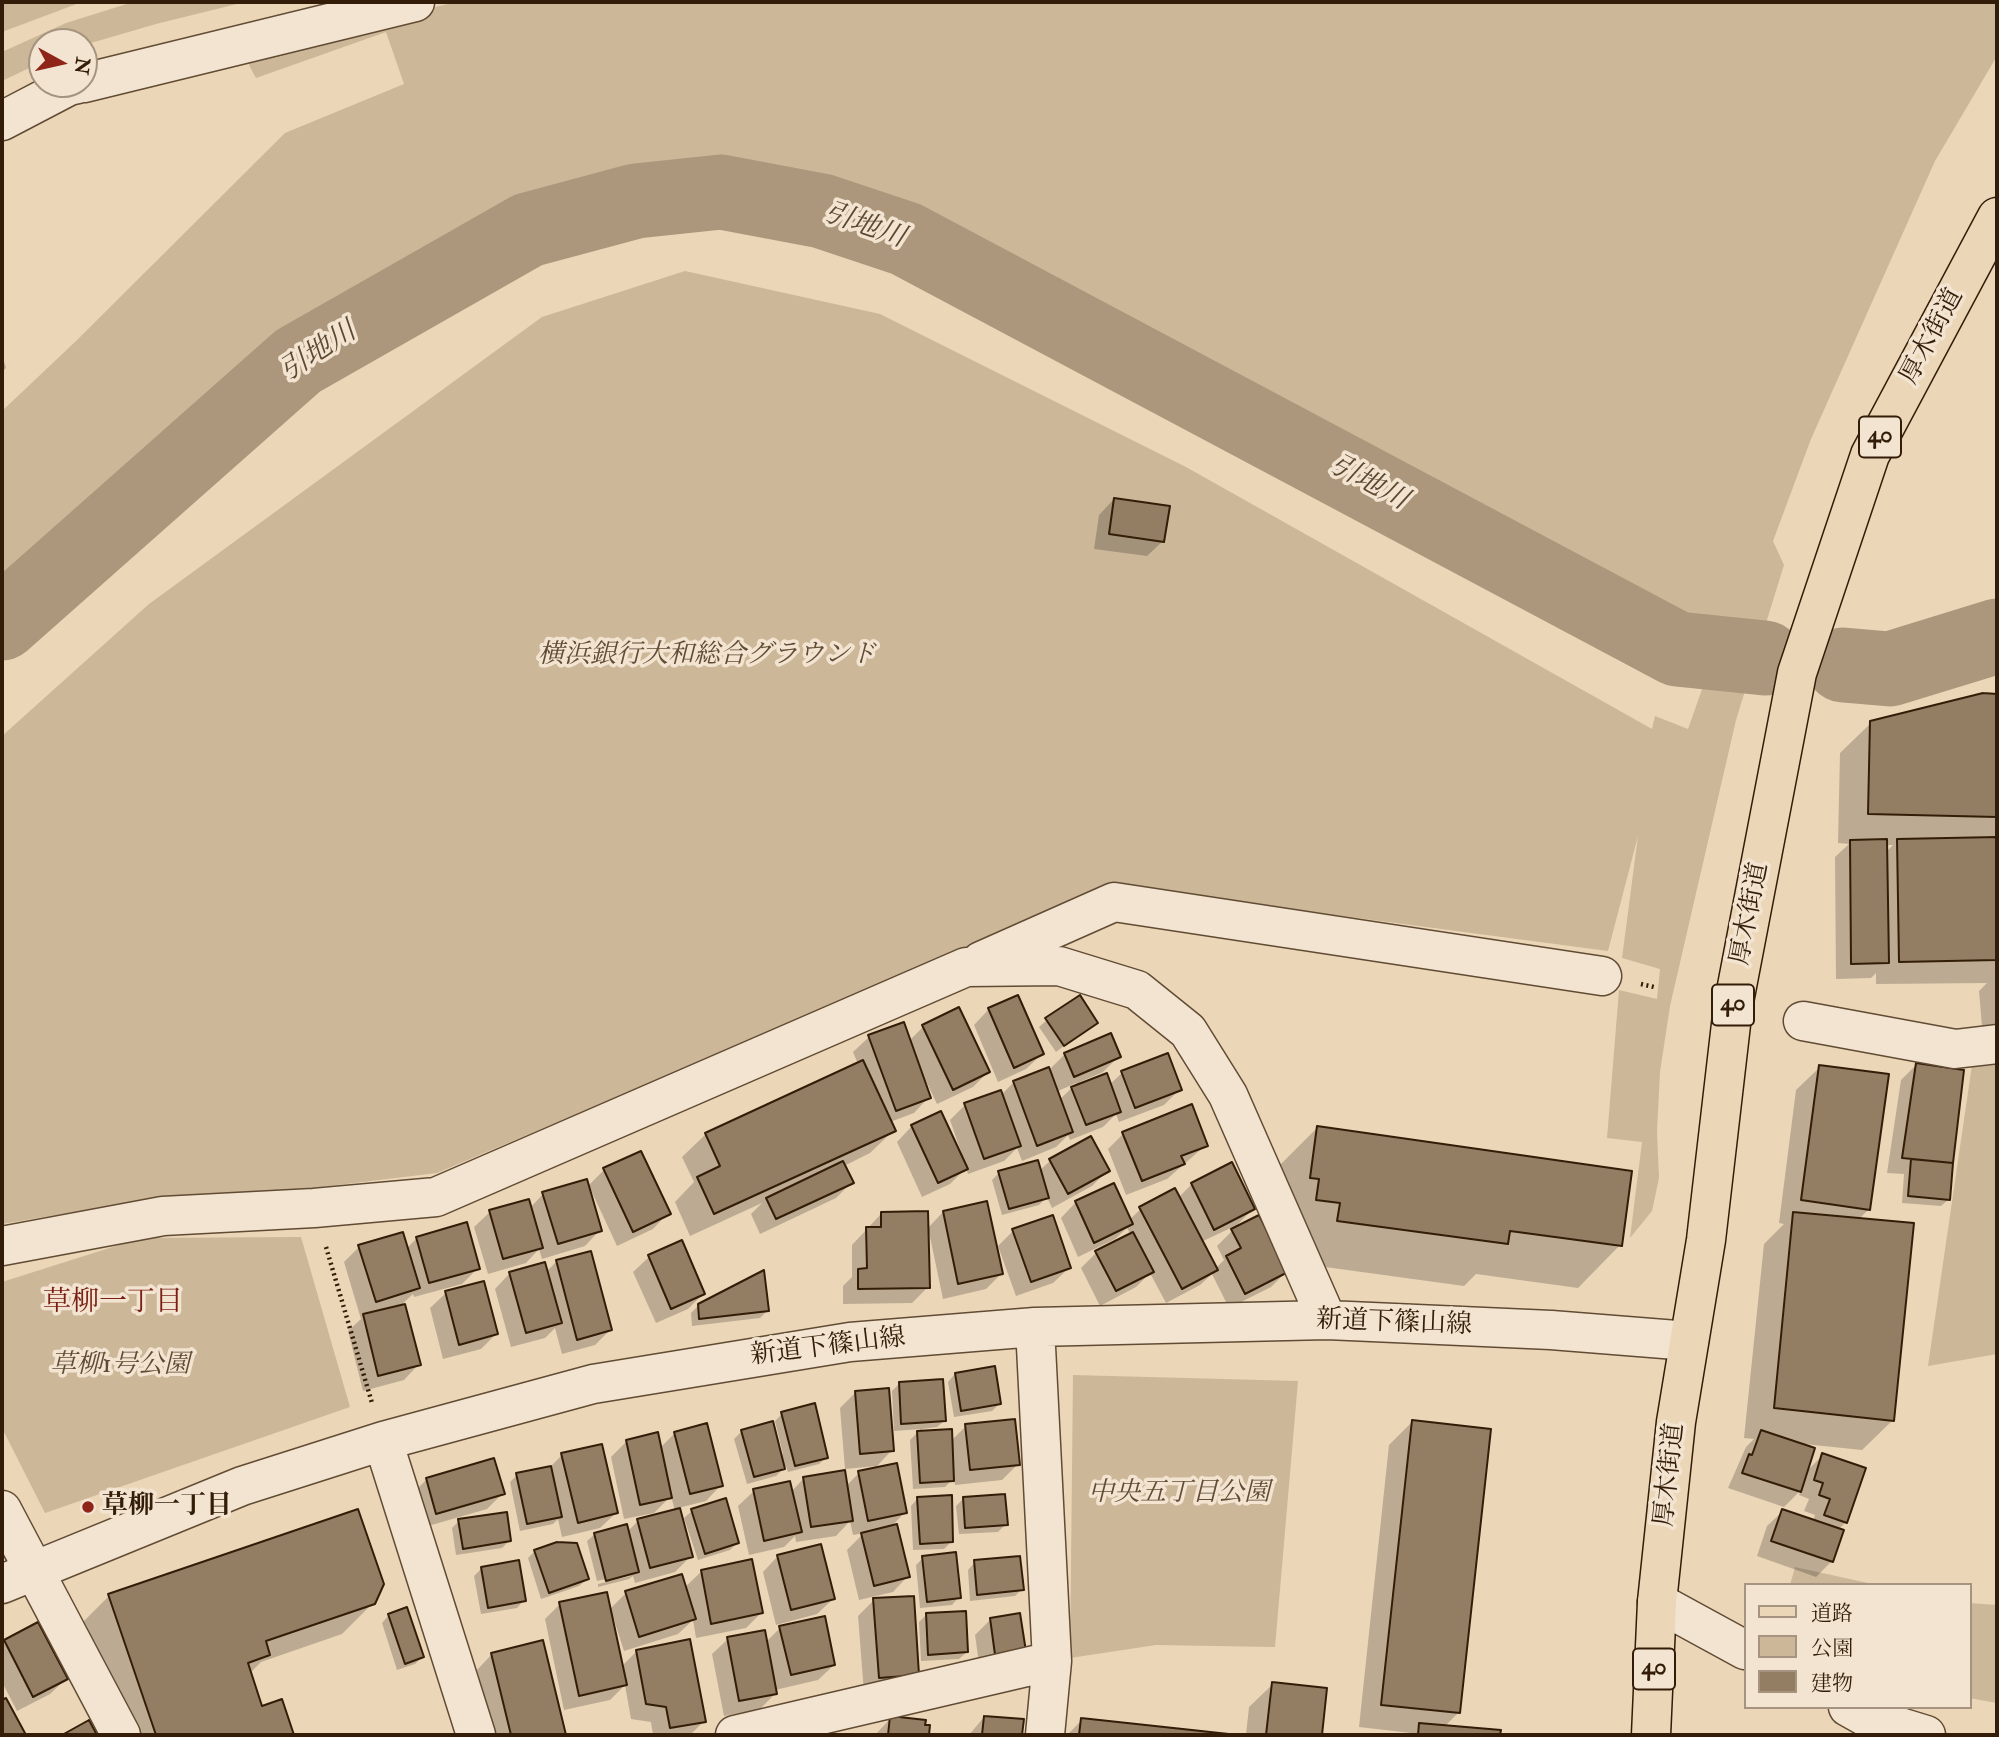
<!DOCTYPE html>
<meta charset="utf-8">
<style>
body{margin:0}
#map{position:relative;width:1999px;height:1737px;overflow:hidden;background:#ebd6b7;font-family:"IM FELL Double Pica","Noto Serif JP",serif}
canvas{display:block}
.frame{position:absolute;inset:0;border:4px solid #331d08;pointer-events:none}
.legend{position:absolute;left:1744px;top:1583px;width:228px;height:126px;box-sizing:border-box;background:#f2e4d0;border:2px solid #a69480;margin:0;padding:9px 12px;list-style:none;font-size:21px;color:#331d08}
.legend li{display:flex;align-items:center;gap:14px;height:35px}
.legend b{width:35px;border:2px solid #a69480}
.north{position:absolute;left:28px;top:28px;width:70px;height:70px;box-sizing:border-box;background:#f2e4d0;border:2px solid #a69480;border-radius:50%;rotate:98deg;font-size:19px;font-weight:700;line-height:28px;text-align:center;color:#331d08}
.north::after{content:'';display:block;margin:auto;width:24px;height:32px;background:#8f2418;clip-path:polygon(50% 0,100% 100%,50% 72%,0 100%)}
</style>
<div id="map">
<canvas width="1999" height="1737"></canvas>
<div class="frame"></div>
<ul class="legend">
<li><b style="height:9px;background:#ebd6b7"></b>道路</li>
<li><b style="height:19px;background:#ccb799"></b>公園</li>
<li><b style="height:19px;background:#937d63"></b>建物</li>
</ul>
<div class="north">N</div>
</div>
<script>
const g = document.querySelector('canvas').getContext('2d');
g.lineJoin = 'round';
function fillPath(path, color) {
  g.fillStyle = color;
  g.fill(path, 'evenodd');
}
function toPath(rows) {
  const path = new Path2D();
  for (const r of rows) {
    path.moveTo(r[0], r[1]);
    for (let i = 2; i < r.length; i += 2) path.lineTo(r[i], r[i + 1]);
  }
  return path;
}
function strokePath(path, color, width, dash) {
  g.strokeStyle = color;
  g.lineWidth = width;
  g.lineCap = dash ? 'butt' : 'round';
  g.setLineDash(dash || []);
  g.stroke(path);
}
function label(font, color, halo, rows, align = 'center') {
  g.font = font + ' "IM FELL Double Pica","Noto Serif JP",serif';
  g.lineWidth = 7;
  g.setLineDash([]);
  g.textBaseline = 'middle';
  g.strokeStyle = halo;
  g.fillStyle = color;
  for (const [text, x, y, turn = 0] of rows) {
    g.save();
    g.translate(x, y);
    g.rotate((+turn || 0) * Math.PI / 180);
    g.textAlign = isNaN(turn) ? turn : align;
    if (halo) g.strokeText(text, 0, 0);
    g.fillText(text, 0, 0);
    g.restore();
  }
}
fillPath(toPath([
 [2,2,82,2,2,32],
 [133,2,245,2,156,24,84,45,84,42,42,42,42,62,2,81,2,52,66,23],
 [456,2,1997,2,1997,56,1935,161,1811,439,1773,541,1784,565,1736,720,1670,1006,1660,1072,1657,1131,1659,1178,1652,1211,1630,1238,1642,1142,1607,1138,1619,990,1657,999,1660,969,1622,958,1638,836,1608,951,1115,886,437,1173,288,1191,160,1198,2,1224,2,736,149,604,542,317,685,271,880,314,1186,467,1652,729,1655,716,1688,729,1711,664,1559,560,1471,507,1341,437,1236,386,843,207,779,186,729,179,673,178,620,183,556,205,470,248,348,319,226,405,2,602,2,411,75,342,285,133,404,84,386,32,256,78,249,65,255,50],
 [1997,1057,1997,1354,1928,1366,1973,1058],
 [301,1237,350,1407,45,1513,2,1428,2,1282,141,1238],
 [1073,1375,1298,1381,1275,1647,1156,1645,1070,1658],
 [1795,1567,1877,1585,1790,1585],
 [1969,1603,1997,1605,1997,1703,1969,1698]
]), '#ccb799');
fillPath(toPath([
 [2,355,6,368,2,372],
 [1114,499,1163,541,1147,556,1094,549,1099,515],
 [1983,695,1997,696,1997,1024,1982,1026,1979,991,1987,983,1876,984,1876,973,1871,978,1836,979,1835,857,1849,844,1838,843,1840,753,1871,723],
 [1885,845,1893,845,1885,853],
 [989,1009,1042,1054,1026,1069,998,1082,974,1025],
 [1047,1020,1096,1022,1056,1052,1039,1027],
 [923,1027,988,1072,973,1087,937,1104,926,1081,924,1082,929,1097,914,1113,890,1122,894,1130,870,1153,844,1166,851,1183,836,1198,760,1234,751,1214,762,1203,690,1236,675,1202,694,1182,682,1157,706,1134,858,1064,853,1052,869,1037,909,1041],
 [1065,1054,1119,1056,1103,1072,1080,1082,1082,1084,1109,1085,1122,1073,1180,1089,1164,1105,1119,1122,1116,1114,1103,1127,1070,1140,1068,1135,1056,1147,1022,1161,1017,1148,1004,1161,968,1174,966,1168,950,1184,922,1197,897,1142,912,1126,958,1153,961,1152,950,1120,965,1105,1001,1095,1013,1083,1048,1071],
 [1076,1083,1076,1084,1059,1100,1056,1092],
 [1916,1065,1952,1162,1949,1199,1941,1206,1902,1203,1904,1174,1887,1173,1901,1080],
 [1820,1067,1869,1209,1858,1220,1893,1420,1862,1450,1804,1444,1805,1473,1823,1455,1846,1522,1838,1530,1832,1561,1816,1577,1757,1556,1767,1526,1783,1511,1813,1521,1815,1515,1804,1511,1809,1499,1799,1495,1802,1489,1784,1507,1728,1488,1746,1447,1754,1439,1744,1438,1764,1244,1784,1224,1779,1223,1796,1090],
 [1317,1128,1620,1245,1578,1288,1476,1274,1464,1286,1296,1263,1275,1170],
 [1123,1134,1206,1145,1167,1179,1126,1195,1108,1149],
 [1050,1161,1108,1170,1092,1186,1052,1208,1047,1197,1039,1205,1002,1215,992,1180,999,1173,1039,1171],
 [604,1170,668,1213,653,1229,617,1246,590,1188,588,1189,600,1230,585,1246,542,1259,539,1249,526,1263,488,1274,474,1227,490,1212,530,1208,543,1194,587,1187],
 [1192,1184,1253,1209,1237,1225,1201,1242,1215,1269,1224,1260,1217,1246,1233,1230,1286,1272,1271,1287,1229,1308,1212,1274,1200,1285,1166,1303,1150,1273,1136,1287,1100,1306,1081,1268,1096,1253,1131,1235,1127,1228,1115,1239,1078,1257,1061,1218,1076,1202,1129,1220,1141,1209,1178,1198],
 [943,1212,1001,1274,986,1289,943,1299,929,1232,927,1232,928,1287,912,1303,843,1304,843,1286,852,1277,852,1245,881,1214,927,1229],
 [1013,1231,1069,1268,1053,1283,1016,1296,998,1246],
 [417,1238,478,1268,462,1284,414,1297,413,1294,399,1307,419,1364,404,1380,363,1391,348,1331,361,1319,344,1262,359,1247,406,1249],
 [681,1243,703,1294,688,1309,656,1323,633,1272,649,1257],
 [590,1253,610,1330,595,1345,562,1354,555,1328,545,1338,511,1347,495,1289,510,1273,546,1272,556,1262],
 [446,1293,496,1334,481,1349,443,1359,430,1308],
 [699,1305,767,1311,760,1318,692,1326,691,1313],
 [955,1374,999,1404,992,1411,954,1417,948,1382],
 [899,1384,945,1420,937,1427,922,1429,923,1432,951,1441,966,1426,1018,1464,1002,1480,955,1485,954,1478,945,1487,913,1489,910,1440,921,1429,894,1431,892,1391],
 [856,1392,892,1450,877,1466,845,1469,840,1408],
 [782,1414,827,1457,819,1464,788,1472,786,1466,776,1476,747,1484,734,1439,742,1431,780,1455,783,1454,775,1421],
 [1412,1422,1458,1713,1444,1727,1499,1732,1498,1735,1409,1735,1411,1733,1359,1727,1389,1445],
 [675,1433,721,1485,706,1501,678,1508,691,1556,675,1572,635,1583,633,1576,629,1579,598,1587,598,1584,631,1576,631,1573,597,1581,587,1541,595,1534,627,1532,638,1521,675,1511,671,1496,654,1513,624,1519,611,1457,627,1441,659,1449],
 [562,1455,616,1513,600,1528,562,1537,558,1519,553,1524,520,1531,510,1482,517,1475,548,1469],
 [859,1473,905,1512,890,1528,908,1576,893,1592,859,1600,847,1550,864,1533,853,1535,850,1521,836,1536,796,1542,795,1536,784,1547,749,1555,738,1506,754,1491,791,1492,804,1478,846,1486],
 [427,1479,503,1493,487,1509,421,1528,411,1495],
 [918,1498,952,1541,944,1549,913,1550,911,1506],
 [963,1499,1006,1524,998,1532,959,1534,956,1506],
 [692,1511,737,1543,730,1550,698,1560,684,1518],
 [459,1521,509,1541,502,1548,456,1555,452,1528],
 [535,1551,587,1579,579,1586,541,1599,528,1558],
 [778,1556,833,1599,817,1614,776,1625,763,1572],
 [923,1558,959,1597,952,1605,920,1608,916,1565],
 [975,1562,1022,1589,1015,1596,970,1601,968,1570],
 [481,1569,524,1600,517,1608,481,1614,474,1576],
 [702,1571,761,1613,746,1628,696,1638,693,1620,678,1634,624,1651,614,1620,612,1621,621,1667,637,1651,704,1721,690,1735,653,1735,651,1722,631,1719,625,1685,610,1700,564,1710,545,1619,560,1604,609,1610,626,1593,684,1588],
 [109,1596,373,1603,342,1634,261,1662,250,1673,261,1708,281,1701,292,1735,116,1735,79,1626],
 [874,1600,917,1674,864,1693,858,1616],
 [389,1615,422,1657,415,1664,397,1670,382,1623],
 [926,1615,967,1652,959,1659,921,1661,919,1622],
 [990,1620,1025,1657,981,1677,975,1635],
 [37,1624,66,1679,50,1694,17,1711,2,1682,2,1645],
 [780,1628,834,1665,818,1680,775,1690,776,1693,760,1709,724,1716,712,1654,728,1639,766,1642],
 [542,1642,564,1735,493,1735,477,1670,492,1654],
 [1273,1684,1325,1690,1320,1735,1246,1735,1249,1707],
 [984,1717,1022,1721,1020,1735,969,1735],
 [891,1718,928,1727,927,1735,875,1735],
 [1082,1720,1221,1735,1067,1735]
]), '#0003');
strokePath(toPath([
 [2,623,298,361,528,230,636,201,721,192,822,211,906,239,1677,649,1765,658],
 [1843,665,1890,669,1997,636]
]), '#ac977c', 75);
const building = toPath([
 [1114,498,1170,506,1164,542,1109,534,1114,498],
 [1983,693,1997,694,1997,817,1868,814,1870,721,1983,693],
 [1997,837,1997,960,1899,962,1897,839,1997,837],
 [1887,839,1889,963,1851,964,1850,840,1887,839],
 [1018,995,1044,1054,1014,1068,988,1008,1018,995],
 [1080,995,1098,1023,1064,1046,1045,1018,1080,995],
 [959,1007,990,1072,953,1090,922,1025,959,1007],
 [904,1022,931,1098,896,1111,868,1035,904,1022],
 [1111,1033,1121,1057,1074,1077,1064,1053,1111,1033],
 [1168,1053,1182,1090,1135,1108,1121,1071,1168,1053],
 [863,1060,896,1131,714,1214,697,1177,720,1166,705,1133,863,1060],
 [1916,1063,1964,1070,1953,1163,1902,1158,1916,1063],
 [1819,1065,1889,1074,1870,1210,1801,1200,1819,1065],
 [1049,1067,1073,1132,1037,1146,1013,1081,1049,1067],
 [1107,1073,1121,1112,1086,1125,1071,1087,1107,1073],
 [1001,1090,1021,1146,984,1159,964,1103,1001,1090],
 [1192,1104,1208,1146,1181,1156,1185,1164,1142,1181,1122,1132,1192,1104],
 [941,1111,968,1169,938,1183,911,1125,941,1111],
 [1317,1126,1632,1171,1622,1246,1510,1231,1508,1244,1337,1221,1340,1203,1316,1200,1319,1179,1310,1178,1317,1126],
 [1091,1136,1110,1171,1068,1194,1049,1159,1091,1136],
 [641,1151,671,1214,633,1232,603,1168,641,1151],
 [1911,1159,1953,1163,1950,1200,1908,1196,1911,1159],
 [1038,1160,1049,1198,1009,1209,998,1171,1038,1160],
 [843,1161,854,1183,776,1219,766,1198,843,1161],
 [1232,1162,1255,1209,1214,1230,1191,1183,1232,1162],
 [587,1179,602,1231,558,1244,542,1192,587,1179],
 [1114,1183,1133,1224,1094,1243,1075,1201,1114,1183],
 [1175,1188,1218,1270,1182,1289,1139,1207,1175,1188],
 [529,1199,543,1248,503,1259,489,1210,529,1199],
 [987,1201,1003,1274,958,1284,943,1211,987,1201],
 [928,1211,930,1288,858,1289,858,1269,867,1268,866,1227,881,1227,881,1212,928,1211],
 [1793,1212,1914,1223,1894,1421,1774,1408,1793,1212],
 [1053,1215,1071,1268,1031,1282,1012,1229,1053,1215],
 [1259,1215,1288,1272,1245,1294,1226,1256,1241,1248,1231,1229,1259,1215],
 [467,1222,480,1269,429,1283,416,1237,467,1222],
 [403,1232,420,1288,376,1302,358,1245,403,1232],
 [1133,1232,1154,1272,1116,1291,1095,1251,1133,1232],
 [682,1240,705,1294,671,1309,648,1255,682,1240],
 [591,1251,612,1330,577,1340,556,1260,591,1251],
 [545,1262,562,1323,526,1333,509,1272,545,1262],
 [764,1270,769,1311,699,1319,698,1304,764,1270],
 [484,1281,498,1334,459,1345,445,1291,484,1281],
 [405,1304,421,1365,378,1376,363,1314,405,1304],
 [995,1366,1001,1404,961,1411,955,1373,995,1366],
 [943,1379,946,1421,901,1424,899,1382,943,1379],
 [889,1388,894,1451,860,1454,855,1391,889,1388],
 [815,1403,828,1458,795,1466,781,1412,815,1403],
 [1015,1419,1020,1465,970,1470,965,1424,1015,1419],
 [1412,1420,1491,1429,1460,1713,1381,1705,1412,1420],
 [773,1421,785,1469,754,1477,741,1430,773,1421],
 [707,1423,723,1486,690,1494,674,1432,707,1423],
 [952,1429,954,1481,920,1483,917,1431,952,1429],
 [1761,1430,1815,1448,1801,1492,1742,1473,1749,1454,1752,1455,1761,1430],
 [658,1432,672,1498,640,1505,626,1440,658,1432],
 [602,1444,618,1513,578,1523,561,1453,602,1444],
 [1822,1453,1866,1468,1847,1523,1824,1515,1830,1499,1819,1495,1823,1483,1814,1480,1822,1453],
 [494,1458,505,1494,436,1514,426,1478,494,1458],
 [897,1463,907,1513,868,1521,858,1471,897,1463],
 [551,1466,562,1517,527,1524,516,1473,551,1466],
 [845,1470,853,1521,811,1527,803,1477,845,1470],
 [790,1481,802,1532,764,1541,753,1489,790,1481],
 [1005,1494,1008,1525,965,1528,963,1497,1005,1494],
 [952,1495,953,1542,920,1544,917,1497,952,1495],
 [726,1498,739,1543,705,1554,691,1509,726,1498],
 [680,1508,693,1557,650,1568,637,1519,680,1508],
 [358,1509,384,1584,375,1604,266,1641,270,1655,248,1663,262,1706,282,1699,294,1735,156,1735,108,1594,358,1509],
 [1782,1509,1844,1530,1833,1562,1771,1541,1782,1509],
 [507,1512,511,1541,463,1549,458,1519,507,1512],
 [627,1524,639,1572,606,1581,594,1533,627,1524],
 [897,1524,910,1577,874,1586,861,1533,897,1524],
 [557,1542,577,1543,589,1579,549,1593,534,1550,557,1542],
 [821,1544,835,1599,791,1610,777,1555,821,1544],
 [956,1552,961,1598,927,1602,922,1556,956,1552],
 [1020,1556,1024,1590,977,1595,974,1560,1020,1556],
 [752,1559,763,1613,711,1624,701,1570,752,1559],
 [519,1560,526,1601,488,1608,481,1567,519,1560],
 [682,1574,696,1619,639,1637,625,1591,682,1574],
 [607,1592,627,1685,579,1696,559,1602,607,1592],
 [914,1596,919,1675,879,1678,873,1598,914,1596],
 [407,1607,424,1657,405,1664,388,1614,407,1607],
 [966,1611,968,1652,928,1655,926,1613,966,1611],
 [1020,1613,1027,1658,996,1662,990,1618,1020,1613],
 [825,1616,835,1665,791,1675,779,1626,825,1616],
 [38,1622,68,1679,33,1697,4,1640,38,1622],
 [765,1630,777,1694,739,1701,727,1637,765,1630],
 [690,1639,706,1722,670,1728,666,1707,646,1704,636,1650,690,1639],
 [543,1640,566,1735,511,1735,491,1653,543,1640],
 [1272,1682,1327,1688,1322,1735,1266,1735,1272,1682],
 [6,1698,26,1735,2,1735,2,1700,6,1698],
 [890,1716,926,1720,925,1725,930,1725,929,1735,888,1735,890,1716],
 [984,1716,1024,1719,1022,1735,982,1735,984,1716],
 [1081,1718,1238,1735,1079,1735,1081,1718],
 [89,1720,97,1735,62,1735,89,1720],
 [1419,1723,1501,1730,1500,1735,1418,1735,1419,1723]
]);
fillPath(building, '#937d63');
strokePath(building, '#331d08', 2);
const minor = toPath([
 [84,83,415,2],
 [2,121,69,86,78,84],
 [981,961,1114,902,1602,976],
 [1803,1021,1955,1049,1997,1044],
 [2,1246,163,1216,314,1208,436,1197,966,967,1059,966,1137,990,1188,1031,1228,1095,1327,1320],
 [1035,1327,1052,1661,1045,1735],
 [383,1441,476,1735],
 [2,1510,121,1735],
 [2,1584,242,1486,383,1441,593,1384,850,1342,1035,1327,1327,1320,1551,1330,1689,1341],
 [1657,1602,1745,1650],
 [1848,1707,1864,1716,1926,1735],
 [735,1735,1052,1661]
]);
const major = toPath([
 [1651,1735,1657,1602,1676,1422,1706,1240,1733,1007,1797,673,1870,455,1997,217]
]);
strokePath(minor, '#614b34', 41);
strokePath(major, '#331d08', 41);
strokePath(toPath([
 [1641,984,1654,987],
 [326,1247,372,1403]
]), '#331d08', 4.5, [2, 3.5]);
strokePath(minor, '#f2e4d0', 38);
strokePath(major, '#ebd6b7', 38);
for (const [x, y, r, color] of [
 [88,1507,7,"#8f2418"]
]) {
  const dot = new Path2D();
  dot.arc(x, y, r, 0, 2 * Math.PI);
  g.fillStyle = color;
  g.fill(dot);
  strokePath(dot, '#f2e4d0', 2.5);
}
for (const [x, y, w] of [
 [1880,437,42],
 [1733,1005,42],
 [1654,1669,42]
]) {
  const box = new Path2D();
  box.roundRect(x - w / 2, y - 20.5, w, 41, 5);
  g.fillStyle = '#f2e4d0';
  g.fill(box);
  strokePath(box, '#331d08', 2);
}
label('bold 24px', '#331d08', null, [
 ["40",1880,437],
 ["40",1733,1005],
 ["40",1654,1669]
]);
label('26px', '#331d08', '#f2e4d0', [
 ["厚木街道",1933,337,-62],
 ["厚木街道",1751,914,-79],
 ["新道下篠山線",1394,1324,2],
 ["新道下篠山線",828,1348,-7],
 ["厚木街道",1671,1475,-84]
]);
label('italic 26px', '#614b34', '#f2e4d0', [
 ["横浜銀行大和総合グラウンド",707,656],
 ["草柳1号公園",120,1366],
 ["中央五丁目公園",1179,1494]
]);
label('bold 26px', '#331d08', '#f2e4d0', [
 ["草柳一丁目",102,1507]
], 'left');
label('italic 28px', '#5d4831', '#f2e4d0', [
 ["引地川",864,227,19],
 ["引地川",319,353,-33],
 ["引地川",1368,484,28]
]);
label('28px', '#7a1f14', '#f2e4d0', [
 ["草柳一丁目",113,1304]
]);
</script>
